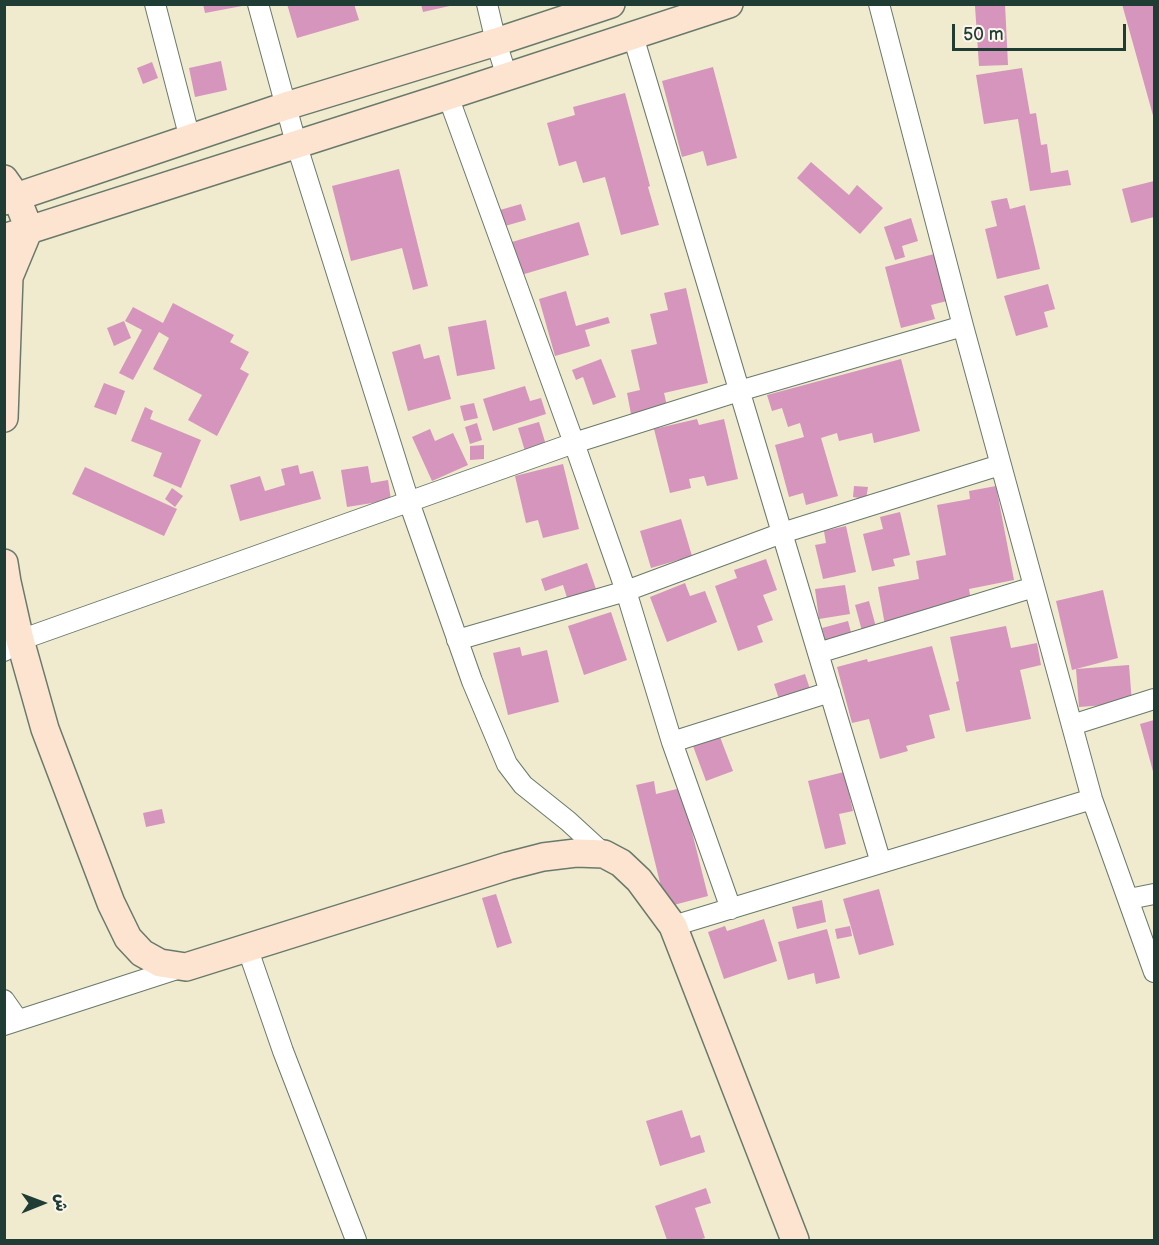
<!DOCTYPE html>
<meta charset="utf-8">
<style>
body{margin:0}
#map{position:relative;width:1159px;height:1245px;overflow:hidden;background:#f0eacf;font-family:"Balsamiq Sans","Playpen Sans Arabic",sans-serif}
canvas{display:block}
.frame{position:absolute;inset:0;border:6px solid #1f3d34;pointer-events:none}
.north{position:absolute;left:12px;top:1173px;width:60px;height:60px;-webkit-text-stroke:4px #fbf7ec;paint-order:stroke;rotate:89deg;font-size:16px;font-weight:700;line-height:24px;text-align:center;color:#1f3d34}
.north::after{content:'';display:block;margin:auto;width:21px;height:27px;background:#1f3d34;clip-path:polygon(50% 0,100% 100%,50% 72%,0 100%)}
.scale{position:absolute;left:952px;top:24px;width:174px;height:27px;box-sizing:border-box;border:3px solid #1f3d34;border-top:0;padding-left:8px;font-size:18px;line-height:21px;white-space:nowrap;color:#1f3d34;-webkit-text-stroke:4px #fbf7ec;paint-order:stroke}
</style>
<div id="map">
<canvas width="1159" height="1245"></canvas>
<div class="frame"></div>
<div class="north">ش</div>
<div class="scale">50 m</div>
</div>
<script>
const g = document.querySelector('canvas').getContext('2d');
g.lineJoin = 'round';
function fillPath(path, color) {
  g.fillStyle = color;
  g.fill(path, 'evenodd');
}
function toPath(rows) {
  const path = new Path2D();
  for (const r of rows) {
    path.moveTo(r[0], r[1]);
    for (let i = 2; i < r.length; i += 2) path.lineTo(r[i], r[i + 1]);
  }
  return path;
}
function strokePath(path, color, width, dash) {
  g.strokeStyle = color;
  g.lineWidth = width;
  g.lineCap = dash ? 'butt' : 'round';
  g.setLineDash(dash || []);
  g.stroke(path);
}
fillPath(toPath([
 [203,4,242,4,242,6,205,13],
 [287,4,354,4,359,20,297,38],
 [421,4,454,4,454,5,423,12],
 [1005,4,1008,65,979,66,975,6],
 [1122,4,1154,4,1154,119],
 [221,61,227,90,195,97,189,68],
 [152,62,158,78,143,84,137,68],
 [713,67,737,158,707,166,703,151,682,157,662,81],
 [1022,68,1030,114,1036,113,1041,145,1047,144,1051,173,1068,170,1071,185,1030,191,1018,119,984,124,976,75],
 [625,93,650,186,648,187,659,225,621,235,605,177,583,183,576,161,559,166,547,123,575,115,573,107],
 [811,162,849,195,857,185,883,208,860,234,797,178],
 [399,169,428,286,413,290,402,248,351,261,332,186],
 [1154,181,1154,217,1131,223,1122,189],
 [1007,198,1010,209,1025,205,1040,269,997,279,985,229,997,226,991,201],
 [521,204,526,220,505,226,500,210],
 [911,218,918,241,902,246,905,257,895,260,884,227],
 [579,222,589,255,521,275,512,242],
 [934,254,947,301,931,305,935,319,901,328,885,267],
 [1048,284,1055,309,1044,312,1048,327,1016,336,1004,296],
 [686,288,708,383,664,393,667,406,631,414,627,393,640,390,631,350,657,344,650,314,668,310,664,293],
 [566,291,576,326,608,317,610,323,585,330,590,346,555,356,539,299],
 [173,303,234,335,230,342,249,352,240,369,249,374,217,436,188,420,202,395,153,369,169,338,159,332,133,380,119,373,142,330,125,321,133,307,163,323],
 [486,320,495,369,457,376,448,327],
 [124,321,131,338,114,346,107,328],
 [420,344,424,359,439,355,451,399,408,411,392,352],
 [601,359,616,397,593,405,583,377,576,380,572,370],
 [901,359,920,431,874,443,872,433,839,441,837,433,821,438,838,496,806,505,803,493,789,497,775,445,804,437,800,423,788,427,782,408,772,411,767,395],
 [104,383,125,391,116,415,94,407],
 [525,386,530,401,541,398,546,414,493,431,483,399],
 [474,403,478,418,464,421,460,406],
 [145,407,153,411,150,419,201,440,181,488,153,476,162,453,131,441],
 [697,419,699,425,724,419,738,479,707,486,704,476,689,479,691,488,670,493,654,429],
 [539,422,546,445,525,451,518,428],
 [477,423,482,440,470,444,465,427],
 [430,429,435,441,453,433,468,465,432,481,412,437],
 [484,445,484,459,470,460,470,446],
 [563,464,579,529,543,538,538,520,526,523,515,476],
 [298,465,300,474,313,471,321,499,240,521,230,485,260,476,265,491,285,485,281,469],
 [368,466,371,483,388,480,391,500,347,507,341,470],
 [85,467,177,509,164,536,72,494],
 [854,486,868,487,866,499,853,497],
 [996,486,1014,580,969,589,972,606,885,625,878,587,919,579,916,561,946,555,937,505,970,499,969,491],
 [172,488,183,496,175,507,165,499],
 [900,512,910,555,893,559,895,566,872,571,863,534,883,529,880,517],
 [681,519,692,556,651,568,640,531],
 [846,526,856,572,823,579,815,545,826,543,824,531],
 [766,559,777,590,763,595,773,620,757,626,763,642,738,651,715,586,737,578,734,570],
 [587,563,598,595,569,604,563,585,545,591,541,579],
 [685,583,690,596,705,591,717,622,667,642,650,597],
 [845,585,850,614,819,619,815,589],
 [1103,590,1118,658,1072,670,1056,601],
 [869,601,876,627,862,631,855,605],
 [611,612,627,660,584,675,568,626],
 [848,621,852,636,826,643,822,628],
 [1006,626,1011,648,1037,643,1041,665,1020,670,1031,719,966,732,956,682,959,681,950,637],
 [932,646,950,710,929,715,935,738,906,746,908,751,880,759,869,719,852,723,837,667,867,659,868,662],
 [520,647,522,656,547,650,559,702,508,715,493,653],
 [1129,665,1132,703,1079,707,1076,669],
 [805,674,811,692,780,702,774,684],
 [1154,720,1154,775,1140,724],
 [720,737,733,771,706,781,693,746],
 [844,772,853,811,839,814,846,844,825,849,808,781],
 [654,781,656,794,681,788,708,896,666,907,636,785],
 [162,809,165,823,146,827,143,813],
 [879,889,894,945,859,955,843,899],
 [496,894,512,943,497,948,482,898],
 [822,900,826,922,797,929,792,907],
 [764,919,777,961,724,979,708,932,725,926,727,931],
 [850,926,852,936,837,939,835,929],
 [827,929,840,978,816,984,814,973,788,980,778,942],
 [682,1110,691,1138,700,1135,705,1152,660,1166,646,1121],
 [706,1188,711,1203,695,1208,705,1238,698,1240,667,1240,655,1206]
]), '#d595bd');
const street = toPath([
 [155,4,190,139],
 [258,4,296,143,409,502,472,681,507,764,523,785,568,821,604,854],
 [487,4,496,42,507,77],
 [879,4,963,326,1092,799,1154,972],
 [633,36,881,863],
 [448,96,574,443,626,591,672,742,731,909],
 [457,640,626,591,782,533,1000,465],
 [4,651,20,640,574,443,739,391,963,326],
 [818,653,1034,587],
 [1072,725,1154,699],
 [672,742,830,692],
 [1129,899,1154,894],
 [673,926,1092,799],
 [247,947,283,1051,356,1240],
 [4,1000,18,1020],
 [4,1025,180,968]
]);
const secondary = toPath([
 [4,179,16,196,29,229,9,277,4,418],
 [4,201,286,106,496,42,611,4],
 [4,238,448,96,729,4],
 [4,563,7,582,20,640,45,729,111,903,128,938,142,953,160,963,186,967,508,866,543,857,576,853,604,854,621,863,639,880,673,926,795,1240]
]);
strokePath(street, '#687a6a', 22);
strokePath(secondary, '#687a6a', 30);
strokePath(street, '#fff', 20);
strokePath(secondary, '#fde4d0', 27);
</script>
